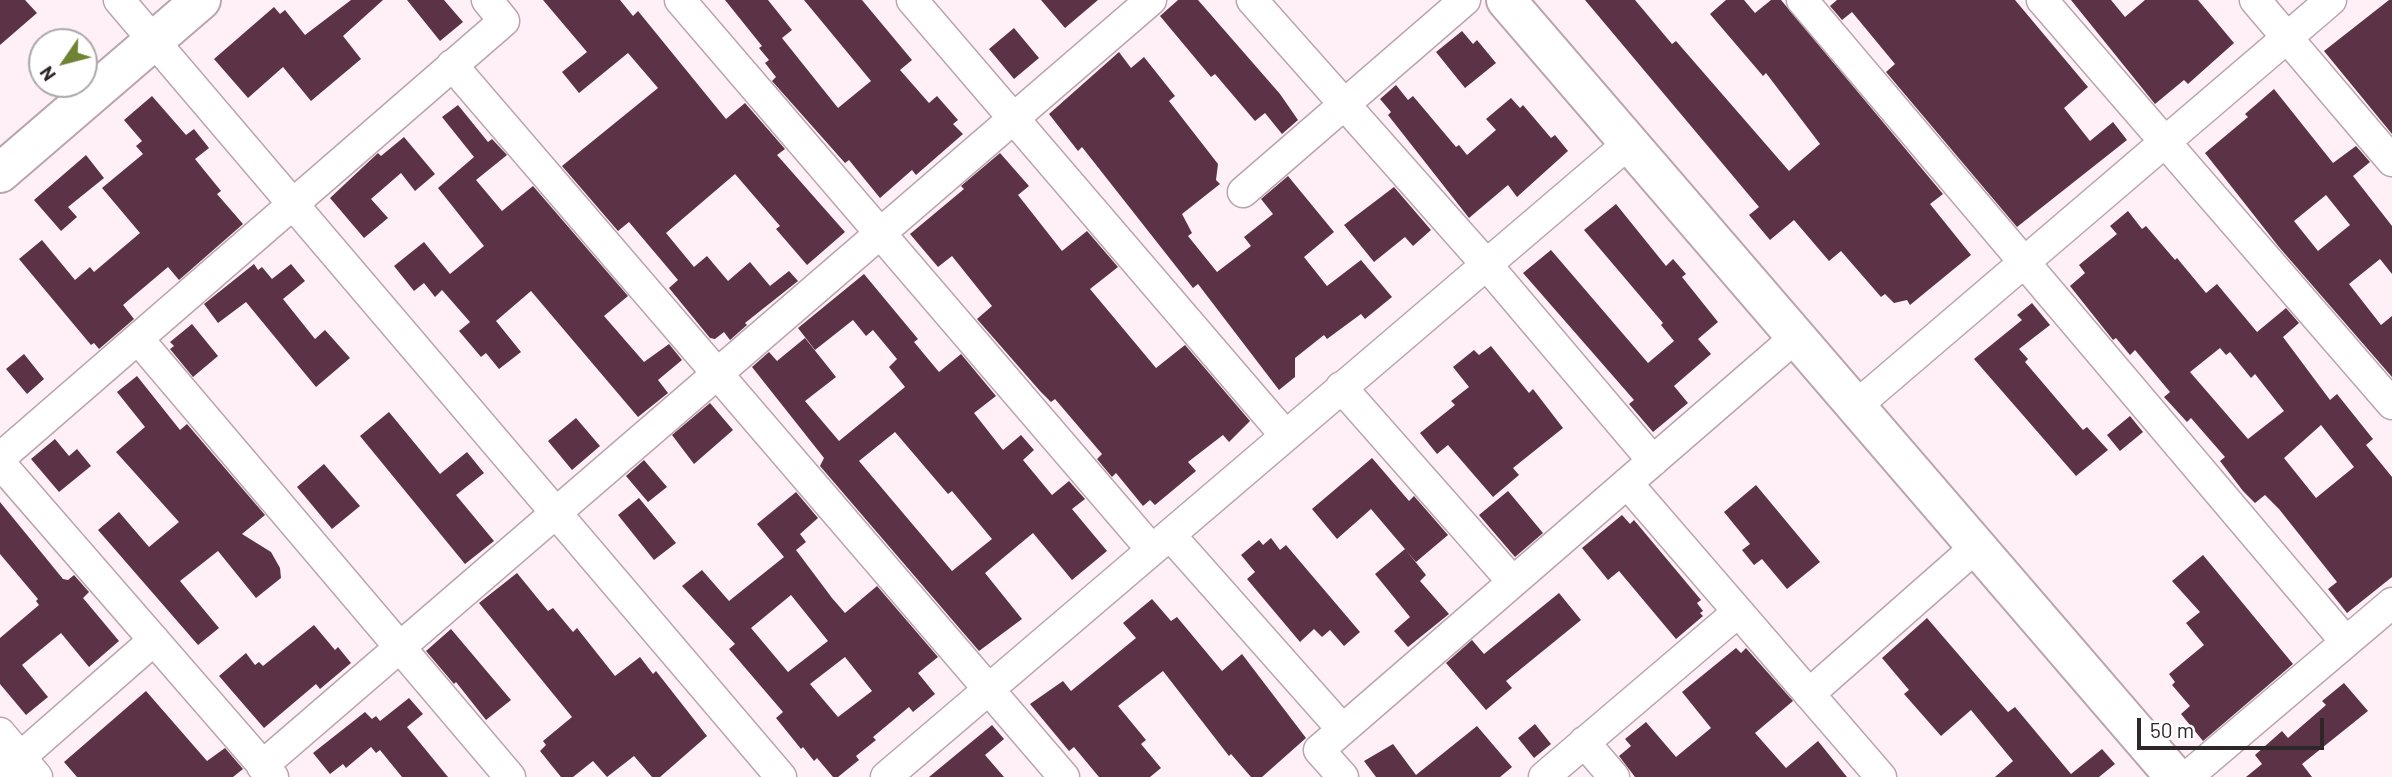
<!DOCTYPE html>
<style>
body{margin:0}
#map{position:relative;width:2392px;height:777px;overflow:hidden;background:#fef0f6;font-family:Barlow,sans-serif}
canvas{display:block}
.north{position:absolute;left:28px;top:28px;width:70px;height:70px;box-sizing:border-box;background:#fff;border:2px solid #aca8aa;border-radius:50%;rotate:235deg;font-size:19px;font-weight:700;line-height:28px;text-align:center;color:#2f262a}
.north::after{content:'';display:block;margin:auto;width:24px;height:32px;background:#708334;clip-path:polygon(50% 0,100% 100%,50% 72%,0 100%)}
.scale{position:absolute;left:2137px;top:718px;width:187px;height:32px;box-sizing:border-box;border:4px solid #2f262a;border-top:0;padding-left:9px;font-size:21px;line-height:24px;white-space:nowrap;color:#2f262a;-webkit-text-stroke:5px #fff;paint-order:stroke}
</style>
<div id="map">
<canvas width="2392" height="777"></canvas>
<div class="north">N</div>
<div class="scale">50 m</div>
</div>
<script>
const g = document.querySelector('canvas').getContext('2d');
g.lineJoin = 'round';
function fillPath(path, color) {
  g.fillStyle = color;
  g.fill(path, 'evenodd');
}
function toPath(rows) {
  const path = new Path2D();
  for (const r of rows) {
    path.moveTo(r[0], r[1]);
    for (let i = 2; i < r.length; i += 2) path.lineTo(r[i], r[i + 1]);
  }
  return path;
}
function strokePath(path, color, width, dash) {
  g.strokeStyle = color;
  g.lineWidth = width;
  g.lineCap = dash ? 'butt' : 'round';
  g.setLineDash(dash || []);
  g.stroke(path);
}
fillPath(toPath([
 [0,0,25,0,37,13,0,45],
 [351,0,383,0,343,36,361,59,311,101,283,67,248,98,214,59,274,7,280,14,285,10,305,35],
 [407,0,444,0,463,22,440,41],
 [543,0,620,0,633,16,638,11,726,119,745,103,785,149,777,155,845,232,807,265,776,229,780,226,735,174,666,233,694,267,707,256,728,281,750,262,770,286,789,271,798,281,745,323,747,325,730,340,724,332,715,339,710,338,669,288,678,280,629,222,618,231,562,166,658,88,628,53,579,93,562,72,587,52],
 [725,0,768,0,792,30,782,38,838,108,871,81,804,0,862,0,912,60,900,70,929,103,937,96,958,120,953,124,963,134,916,175,912,170,880,198,849,160,845,163,772,81,776,77,765,63,769,60,759,48,762,46],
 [1041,0,1098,0,1065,28],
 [1178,0,1198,0,1280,94,1298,120,1282,134,1265,113,1255,121,1215,74,1211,77,1160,16],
 [1585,0,1635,0,1672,44,1676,41,1789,171,1820,144,1766,73,1763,76,1710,14,1726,0,1744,0,1755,13,1771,0,1781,0,1943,194,1930,204,1971,255,1910,305,1907,300,1894,303,1885,294,1881,297,1841,251,1829,261,1794,220,1770,240,1749,215,1759,207],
 [1837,0,2015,0,2088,87,2064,108,2090,141,2113,122,2127,140,2017,227,1886,72,1895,64,1852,12,1842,20,1830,6],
 [2071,0,2111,0,2125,17,2145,0,2198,0,2234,43,2188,84,2184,80,2155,104],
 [2389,0,2392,0,2392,134,2324,51],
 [1014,28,1039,58,1014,79,989,49],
 [1462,31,1473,44,1477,40,1496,63,1465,88,1436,52],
 [1119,52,1131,68,1144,57,1175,96,1169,101,1218,164,1216,180,1220,184,1182,214,1192,233,1188,236,1217,272,1251,246,1244,237,1273,214,1261,199,1288,176,1334,232,1304,257,1327,286,1361,260,1392,297,1365,319,1361,314,1327,339,1324,335,1295,358,1295,377,1279,390,1198,284,1193,288,1082,147,1078,151,1049,114],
 [1396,85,1408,100,1413,96,1456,147,1459,145,1467,155,1496,130,1486,119,1511,98,1520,108,1523,105,1551,138,1555,135,1568,151,1517,197,1508,185,1469,218,1388,115,1391,112,1380,99],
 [2274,89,2333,163,2356,146,2370,162,2353,176,2392,226,2392,274,2380,259,2349,284,2381,325,2392,316,2392,377,2279,247,2205,153,2248,117,2245,114],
 [2326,195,2350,225,2318,251,2294,221],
 [152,96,186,135,194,129,209,148,195,159,221,191,217,194,243,224,179,280,168,267,123,305,134,319,99,349,94,343,91,345,19,259,42,240,75,280,90,267,94,272,140,233,102,188,143,154,136,146,142,141,124,120],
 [458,105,488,142,492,139,507,155,476,180,502,211,533,186,628,296,604,316,644,362,669,344,682,360,658,380,668,393,638,417,531,291,496,321,521,352,499,369,486,353,481,357,459,331,470,322,442,290,435,297,424,283,414,291,394,266,424,242,450,274,484,246,438,188,474,157,442,117],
 [404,137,435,174,415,191,401,173,371,199,388,218,364,238,330,198,378,153,381,156],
 [1000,153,1029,186,1018,195,1062,251,1087,231,1118,267,1090,289,1156,368,1185,345,1250,421,1229,442,1223,435,1188,462,1196,471,1155,505,1150,500,1143,506,1116,473,1112,477,1097,459,1102,454,1055,399,1051,402,1040,391,977,319,992,306,952,256,938,267,910,234,964,189,961,186],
 [86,155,104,178,68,207,77,217,61,231,34,200],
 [1394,187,1431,230,1413,246,1405,237,1374,262,1344,225],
 [1616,204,1666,266,1673,259,1686,274,1682,277,1718,322,1698,339,1711,354,1674,386,1688,403,1653,432,1629,404,1634,400,1523,273,1551,250,1648,363,1674,341,1661,325,1663,323,1584,230],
 [2128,211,2142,229,2146,226,2175,260,2177,258,2206,293,2217,284,2257,332,2286,308,2299,323,2283,337,2330,400,2337,394,2373,439,2366,445,2392,477,2392,577,2347,613,2328,589,2337,582,2279,509,2265,495,2255,503,2243,491,2220,461,2225,457,2191,418,2187,422,2164,397,2170,392,2135,350,2130,355,2116,338,2113,340,2070,286,2085,273,2079,265,2117,234,2110,226],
 [2220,348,2226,355,2230,352,2251,378,2255,374,2284,411,2248,439,2190,372],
 [2321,425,2354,467,2316,498,2284,458],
 [254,264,258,270,262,267,272,279,291,264,305,281,283,299,315,339,325,330,350,358,316,387,246,302,218,323,204,304],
 [864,274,918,339,914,342,939,372,961,354,996,396,974,413,1003,450,1021,435,1034,450,1023,460,1052,495,1069,481,1085,499,1072,509,1107,551,1072,580,1033,533,985,573,1022,619,979,651,820,466,824,458,752,367,769,352,777,361,805,338,836,377,805,401,839,441,905,387,889,367,897,359,873,330,866,336,853,320,815,350,798,328],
 [895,432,948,494,952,491,992,539,952,571,859,461],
 [2032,303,2050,325,2019,349,2028,359,2025,362,2083,430,2087,427,2108,450,2076,476,1974,359,2022,320,2017,315],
 [192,324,218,356,193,377,170,349,174,346,170,342],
 [1491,346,1529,393,1533,389,1563,428,1513,468,1519,475,1493,497,1448,445,1437,454,1420,433,1455,405,1451,401,1469,387,1453,367,1474,350,1479,355],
 [24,354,44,379,27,394,6,369],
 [137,376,180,430,187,424,265,515,242,534,271,552,280,568,281,578,256,598,218,551,180,581,219,628,198,645,98,530,119,512,149,547,179,522,116,452,145,427,117,392],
 [710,403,733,430,694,464,672,435],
 [389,412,440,474,467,452,484,473,456,495,494,541,465,564,360,436],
 [2130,416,2143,432,2120,451,2107,435],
 [576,418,600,446,572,470,548,441],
 [55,439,69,456,77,449,91,466,59,492,31,459],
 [1372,458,1409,501,1414,496,1448,535,1416,562,1371,509,1337,539,1312,509],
 [644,460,667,487,648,502,626,476],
 [324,464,360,506,332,529,297,487],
 [1756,485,1820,562,1787,589,1762,559,1754,565,1742,550,1750,544,1724,512],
 [1508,491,1543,533,1515,557,1479,515],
 [796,492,818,518,800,534,806,542,796,550,832,598,845,613,877,586,938,657,918,673,935,694,913,712,909,707,873,737,876,740,856,756,859,760,838,777,833,777,817,758,814,761,803,747,801,749,776,718,783,712,729,649,735,644,682,586,702,570,729,601,784,557,757,524],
 [791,595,828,641,788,672,751,628],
 [845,657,872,691,838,717,810,684],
 [639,498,676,543,654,560,618,515],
 [0,502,63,579,68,580,74,575,89,592,83,598,119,641,89,667,61,633,22,665,48,697,26,715,0,684,0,638,39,605,36,601,38,599,0,554],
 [1622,515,1630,524,1634,520,1701,600,1697,603,1703,611,1700,613,1703,616,1676,639,1619,571,1608,580,1582,548],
 [1271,538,1280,550,1286,545,1360,632,1344,646,1330,630,1322,637,1314,629,1300,642,1247,579,1255,572,1241,555,1259,540,1263,545],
 [1405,549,1426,575,1420,581,1449,614,1408,647,1394,631,1410,617,1375,574],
 [2203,555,2293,664,2203,741,2181,714,2190,706,2172,685,2175,682,2169,674,2204,645,2186,623,2200,612,2172,581],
 [517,573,548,611,553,608,573,632,577,628,615,676,640,657,653,674,656,671,707,736,660,777,652,777,634,756,607,777,593,761,573,777,561,777,540,751,546,745,543,741,572,717,479,603],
 [1559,593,1581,620,1506,681,1512,688,1486,710,1446,663,1472,640,1484,654],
 [1152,599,1171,621,1177,617,1222,671,1242,654,1306,738,1262,777,1251,777,1231,754,1229,756,1163,671,1118,706,1146,740,1141,744,1161,768,1150,777,1099,777,1074,747,1069,751,1030,704,1063,681,1071,691,1136,638,1123,623],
 [1927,618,2008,712,2015,707,2071,774,2102,749,2115,764,2099,777,1995,777,2013,761,1971,710,1941,736,1904,694,1909,690,1882,658],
 [314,625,335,650,338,647,351,663,320,689,316,684,264,728,219,676,246,653,255,665,259,662,263,666],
 [451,629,511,700,486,720,456,682,454,684,426,651],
 [1736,648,1741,653,1746,648,1793,701,1755,733,1786,768,1818,741,1847,777,1635,777,1619,756,1631,746,1625,739,1646,722,1676,757,1711,728,1682,692],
 [2344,683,2368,711,2302,764,2312,777,2246,777,2262,764,2255,755,2282,731,2288,738,2326,705,2322,701],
 [146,691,207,761,225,748,243,769,233,777,77,777,64,762],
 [409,698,423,714,407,727,448,777,402,777,380,750,376,753,371,747,346,768,343,764,330,774,313,753,365,712,372,719,376,716,380,721],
 [1535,724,1551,744,1534,758,1518,738],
 [992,725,1004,739,985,755,1004,777,929,777],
 [1477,726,1512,767,1500,777,1376,777,1364,761,1393,744,1416,775]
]), '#5b3246');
const street = toPath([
 [119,0,781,777],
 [680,0,1152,550],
 [912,0,1285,435],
 [1252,0,1486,264,1653,461],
 [1802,0,2346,642],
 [2042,0,2392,404],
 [2255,0,2392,161],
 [452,65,1064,777],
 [1243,192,1465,0],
 [139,340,510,777],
 [1341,387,1513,582],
 [1856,406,2331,0],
 [0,458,504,21,487,0],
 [0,463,273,777],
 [1627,483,1881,777],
 [1170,535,1342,729],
 [1809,694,1976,547],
 [0,733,37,777],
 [1584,742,1614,777],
 [262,766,1151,0],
 [0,775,154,640],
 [886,777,1629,143],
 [1343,777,1319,750,1797,336],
 [1544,777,1738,612],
 [2187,777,2392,603]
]);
const secondary = toPath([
 [1506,0,2175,777],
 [0,173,201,0]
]);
strokePath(street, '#baa4ad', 33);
strokePath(secondary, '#baa4ad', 42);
strokePath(street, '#fff', 30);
strokePath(secondary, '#fff', 38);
</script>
